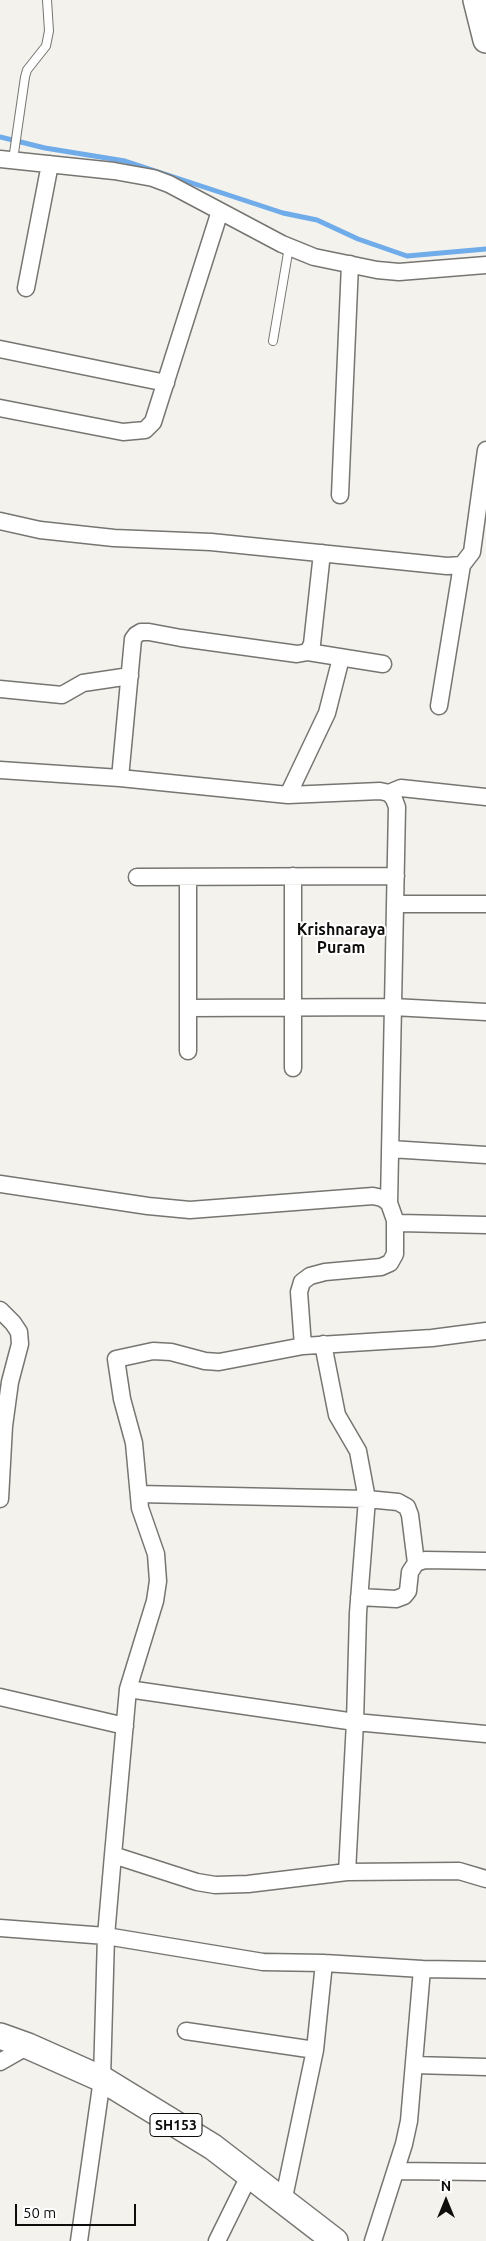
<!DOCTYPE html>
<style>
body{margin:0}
#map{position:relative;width:486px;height:2241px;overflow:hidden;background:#f4f2ed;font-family:Ubuntu,sans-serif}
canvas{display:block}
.north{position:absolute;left:421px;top:2176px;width:50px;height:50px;-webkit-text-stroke:4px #fff;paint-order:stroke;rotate:0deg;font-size:14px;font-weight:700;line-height:20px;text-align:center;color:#0e0d0b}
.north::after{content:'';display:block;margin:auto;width:18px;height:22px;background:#0e0d0b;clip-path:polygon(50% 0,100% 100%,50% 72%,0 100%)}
.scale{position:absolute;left:15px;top:2204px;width:121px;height:22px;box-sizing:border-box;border:2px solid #0e0d0b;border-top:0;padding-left:6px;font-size:15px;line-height:18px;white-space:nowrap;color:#0e0d0b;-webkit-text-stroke:4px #fff;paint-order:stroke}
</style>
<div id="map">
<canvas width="486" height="2241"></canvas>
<div class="north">N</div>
<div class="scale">50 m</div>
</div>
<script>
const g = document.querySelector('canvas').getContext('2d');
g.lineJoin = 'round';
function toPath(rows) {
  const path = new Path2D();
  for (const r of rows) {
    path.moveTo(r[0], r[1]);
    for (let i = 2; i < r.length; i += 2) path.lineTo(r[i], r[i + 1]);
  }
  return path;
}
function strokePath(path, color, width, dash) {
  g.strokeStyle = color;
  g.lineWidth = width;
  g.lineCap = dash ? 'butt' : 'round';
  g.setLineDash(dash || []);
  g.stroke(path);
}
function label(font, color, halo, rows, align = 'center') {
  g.font = font + ' Ubuntu,sans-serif';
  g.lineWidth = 4;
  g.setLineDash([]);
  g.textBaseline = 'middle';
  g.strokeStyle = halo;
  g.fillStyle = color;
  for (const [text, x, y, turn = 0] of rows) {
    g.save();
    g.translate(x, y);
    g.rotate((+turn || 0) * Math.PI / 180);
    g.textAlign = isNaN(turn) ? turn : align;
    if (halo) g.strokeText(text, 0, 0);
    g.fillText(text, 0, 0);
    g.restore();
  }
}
strokePath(toPath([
 [0,137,45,148,125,161,283,213,317,220,358,239,407,256,486,249]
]), '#70ace9', 5);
const service = toPath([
 [13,160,25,77,27,70,46,46,49,31,47,0],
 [273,341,289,247]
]);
const minor = toPath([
 [0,159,114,171,153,178,169,184,282,244,314,257,377,270,399,272,486,265],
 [26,288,50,164],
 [0,349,166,383],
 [0,408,123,432,145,430,153,422,220,211],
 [340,495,350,264],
 [0,521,40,530,114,538,211,542,447,566,462,565,472,552,486,450],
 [308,652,383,664],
 [0,689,62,695,83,683,130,676],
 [439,706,462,565],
 [0,770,120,778,288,795,380,791,389,793,394,799,397,807,389,1203],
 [120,778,133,639,136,635,141,632,149,632,181,638,297,654,308,652,312,644,322,553],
 [389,793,401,788,486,797],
 [288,795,327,713,341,658],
 [293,876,293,1068],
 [137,877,396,876],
 [188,877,188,1051],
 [395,904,486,904],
 [188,1008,393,1007,486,1012],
 [390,1149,486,1155],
 [0,1184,148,1206,190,1210,373,1196,382,1198,389,1203,395,1220,400,1223,486,1225],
 [0,1310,13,1323,19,1332,20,1344,10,1382,4,1426,0,1499],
 [323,1344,337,1415,358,1451,367,1499,358,1613,355,1722,486,1734],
 [303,1346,299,1292,302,1282,310,1276,325,1272,381,1267,390,1263,395,1254,395,1220],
 [139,1494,367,1499,398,1502,407,1507,410,1515,416,1563],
 [359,1597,396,1599,404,1596,408,1591,410,1572,416,1563,425,1560,486,1561],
 [128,1689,155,1601,158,1581,156,1554,140,1508,134,1443,122,1399,116,1359,153,1351,171,1352,205,1361,219,1362,303,1346,432,1338,486,1331],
 [0,1697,125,1726],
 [347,1872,459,1871,486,1879],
 [0,1928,106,1936,263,1962,324,1963,422,1969,486,1970],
 [186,2031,315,2050],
 [0,2062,28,2046],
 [414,2065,486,2067],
 [396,2171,486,2172],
 [283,2202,315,2050,324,1963],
 [79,2241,102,2079,106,1936,113,1855,128,1689,355,1722,347,1872,248,1884,215,1885,197,1882,113,1855],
 [217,2241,249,2176],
 [373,2241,404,2144,409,2121,422,1969]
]);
const primary = toPath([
 [476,0,486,40],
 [0,2036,28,2046,102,2079,213,2147,335,2241]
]);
strokePath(service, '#777571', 10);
strokePath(minor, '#777571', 19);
strokePath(primary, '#777571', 28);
strokePath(service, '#fff', 8);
strokePath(minor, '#fff', 16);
strokePath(primary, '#fff', 25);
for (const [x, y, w] of [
 [176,2125,52]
]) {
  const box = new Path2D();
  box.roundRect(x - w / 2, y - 11.5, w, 23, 4);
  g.fillStyle = '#fff';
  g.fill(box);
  strokePath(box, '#0e0d0b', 1);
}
label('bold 14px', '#0e0d0b', null, [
 ["SH153",176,2125]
]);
label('bold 16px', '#0e0d0b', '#fff', [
 ["Krishnaraya",341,930],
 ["Puram",341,948]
]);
</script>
